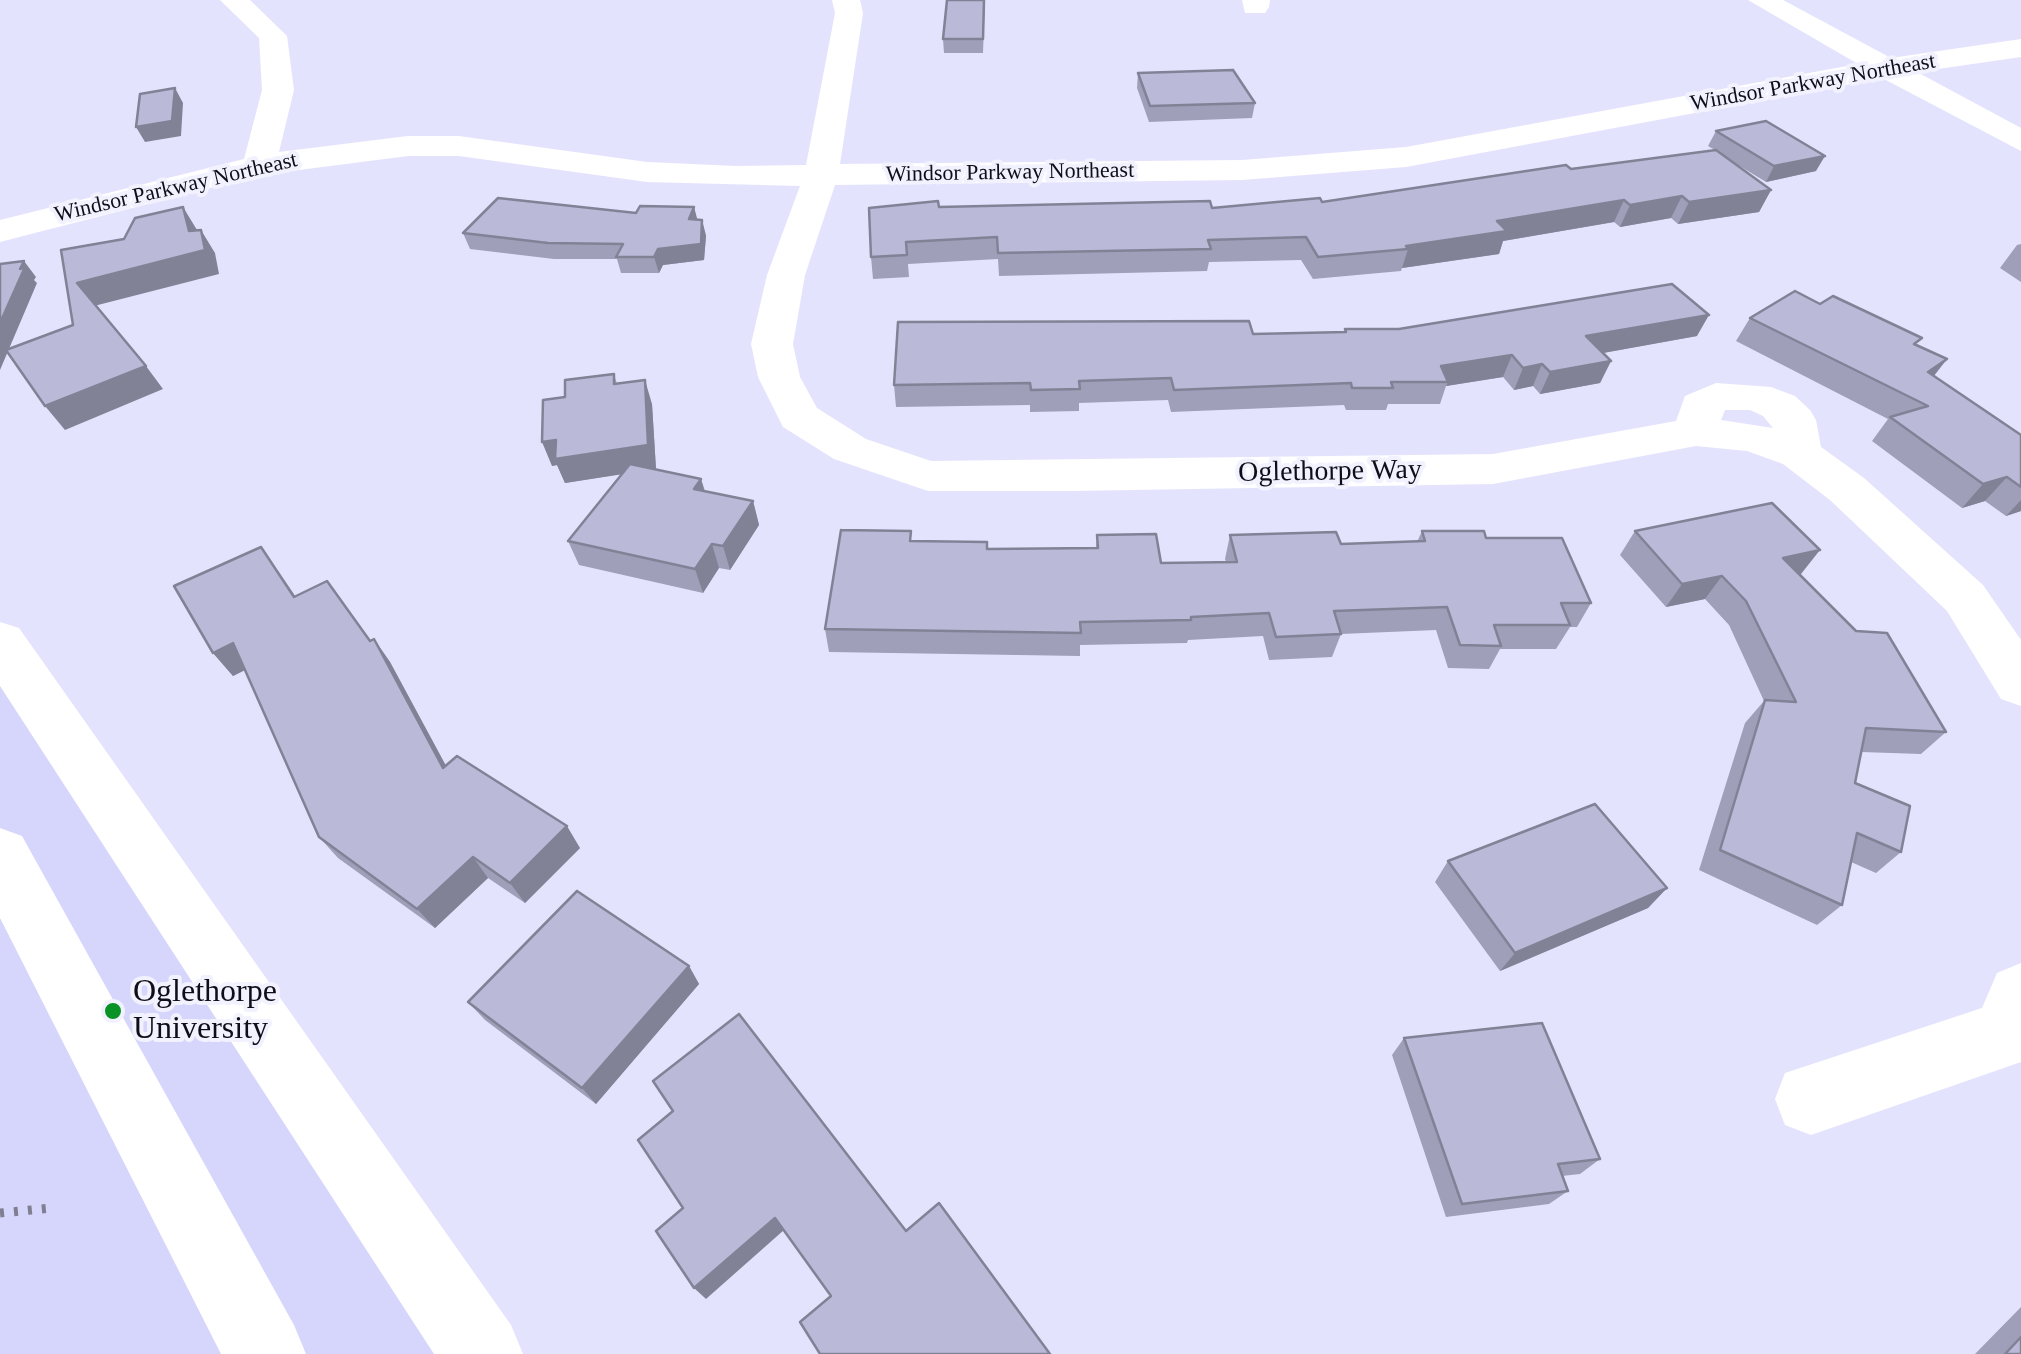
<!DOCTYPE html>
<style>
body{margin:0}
canvas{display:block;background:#e4e3fd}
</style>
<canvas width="2021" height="1354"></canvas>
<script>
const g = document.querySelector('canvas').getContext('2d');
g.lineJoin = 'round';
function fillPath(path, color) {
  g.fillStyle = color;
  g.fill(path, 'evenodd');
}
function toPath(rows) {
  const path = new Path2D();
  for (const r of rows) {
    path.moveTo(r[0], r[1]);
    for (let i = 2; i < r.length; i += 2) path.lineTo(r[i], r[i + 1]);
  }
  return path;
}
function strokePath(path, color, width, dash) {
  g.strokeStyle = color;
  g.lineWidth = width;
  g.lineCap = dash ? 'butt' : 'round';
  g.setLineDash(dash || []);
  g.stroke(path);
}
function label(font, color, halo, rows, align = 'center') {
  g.font = font + ' "Times New Roman",serif';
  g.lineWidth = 8;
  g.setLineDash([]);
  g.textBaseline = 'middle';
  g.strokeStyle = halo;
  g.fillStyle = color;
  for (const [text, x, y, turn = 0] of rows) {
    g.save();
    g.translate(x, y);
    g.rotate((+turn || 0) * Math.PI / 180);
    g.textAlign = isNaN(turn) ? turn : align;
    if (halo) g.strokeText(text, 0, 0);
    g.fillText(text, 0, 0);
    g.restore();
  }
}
fillPath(toPath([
 [0,668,453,1354,0,1354]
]), '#d6d5fc');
strokePath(toPath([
 [0,1213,52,1208]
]), '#807f92', 9, [4, 10]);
fillPath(toPath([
 [220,0,250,0,287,36,294,90,279,152,408,136,459,136,647,162,736,166,806,165,835,13,832,0,860,0,863,13,840,164,1242,160,1406,147,1858,64,1748,0,1783,0,1891,58,2021,39,2021,57,1917,72,2021,128,2021,151,1882,78,1406,167,1242,180,835,185,805,275,793,344,800,377,817,408,866,439,931,461,1493,454,1676,421,1685,396,1716,383,1771,387,1795,396,1810,410,1816,420,1821,447,1864,478,1983,585,2021,640,2021,706,2001,699,1947,611,1830,500,1783,464,1747,451,1696,446,1493,484,1072,491,928,491,834,459,783,427,758,377,751,344,767,275,800,186,647,182,459,156,408,156,260,175,0,242,0,220,244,159,262,90,259,38,220,0],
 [1725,410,1750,410,1763,416,1773,428,1721,420,1725,410],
 [1242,0,1270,0,1269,7,1265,13,1245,13,1242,0],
 [0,622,19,628,511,1325,523,1354,434,1354,0,686,0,622],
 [0,828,22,836,294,1325,306,1354,221,1354,0,918,0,828],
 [2021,963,2021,1062,1811,1135,1785,1125,1775,1099,1785,1073,1982,1008,1997,973,2021,963]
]), '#fff');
fillPath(toPath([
 [985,0,983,53,944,53,943,39],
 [1138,73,1255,103,1252,118,1149,122,1137,88],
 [1716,131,1816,171,1766,182,1725,157,1771,190,1759,212,1678,224,1671,218,1620,227,1614,222,1503,241,1499,254,1402,268,1401,271,1313,279,1301,260,1209,262,1207,271,999,276,998,259,908,264,909,277,873,279,871,257,939,207,1212,208,1322,202,1715,150,1708,146],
 [694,207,697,220,702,220,706,236,704,260,663,265,659,273,621,273,617,259,554,259,470,249,463,233],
 [2021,244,2021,282,2000,268,2017,245],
 [1820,304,1947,359,1934,376,2021,435,2021,511,2006,516,1985,501,1962,508,1872,441,1888,419,1736,341,1750,318],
 [1345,329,1697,336,1603,353,1611,361,1600,383,1540,394,1533,386,1514,390,1503,377,1446,386,1440,404,1388,404,1386,410,1346,410,1344,405,1171,412,1168,400,1079,403,1079,411,1030,412,1030,405,896,407,894,385,1253,334,1344,332],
 [614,374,617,384,652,404,656,469,701,479,705,491,753,501,759,525,730,570,719,568,703,593,579,565,568,541,621,474,565,483,557,465,552,466,565,397],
 [1422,531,1486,538,1591,603,1577,627,1570,627,1556,649,1500,649,1489,669,1448,668,1436,630,1341,634,1332,657,1269,660,1263,636,1188,640,1187,643,1080,645,1080,656,829,652,825,629,912,541,987,549,1096,548,1097,535,1161,563,1226,562,1225,559,1230,535,1341,544,1417,542],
 [1635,531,1801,574,1799,574,1946,732,1921,754,1861,752,1855,783,1901,852,1876,873,1851,862,1842,905,1817,925,1699,870,1745,723,1764,701,1729,625,1705,599,1666,607,1620,555],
 [278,571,296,597,370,641,374,639,390,662,446,766,580,848,525,903,488,878,435,928,338,858,319,837,245,670,233,676,213,653],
 [1448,861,1667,888,1648,908,1500,971,1435,882],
 [689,966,699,984,596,1104,485,1020,468,1002],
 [1404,1038,1600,1159,1580,1174,1562,1176,1568,1191,1549,1204,1446,1217,1392,1055],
 [2021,1307,2021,1354,1975,1354]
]), '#a09fba');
fillPath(toPath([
 [175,88,183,103,181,136,145,142,136,127],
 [1825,156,1816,171,1766,182,1774,166],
 [1771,190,1759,212,1678,224,1689,202],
 [1682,196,1671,218,1620,227,1630,205],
 [1624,200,1614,222,1503,241,1499,254,1402,268,1408,249,1406,246,1497,221],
 [183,207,197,230,203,251,201,230,215,253,219,274,94,306,77,283,189,231],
 [694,207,698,222,689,219],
 [702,220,706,236,704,260,663,265,659,273,654,257,658,249],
 [24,261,36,277,34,280,37,283,0,370,0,323],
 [1709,315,1697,336,1575,358,1586,336],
 [1512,355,1503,377,1446,386,1448,382,1441,366],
 [1947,359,1928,383,1928,372],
 [1611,361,1600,383,1540,394,1550,372],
 [1542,364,1533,386,1514,390,1523,368],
 [146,366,163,389,65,430,45,406],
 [645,380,652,404,656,469,565,483,557,465,552,466,542,442],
 [2007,477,1985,501,1962,508,1983,484],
 [701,479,708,503,694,489],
 [2021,500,2021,511,2006,516],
 [753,501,759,525,730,570,723,546],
 [712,544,719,568,703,593,695,569],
 [1820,550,1801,574,1765,582,1783,558],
 [1722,576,1705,599,1666,607,1682,584],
 [374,639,390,662,459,790,443,768],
 [233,643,253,666,233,676,213,653],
 [567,826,580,848,525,903,510,883],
 [473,857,488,878,435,928,417,909],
 [1667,888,1648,908,1500,971,1515,953],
 [689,966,699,984,596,1104,582,1088],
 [775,1218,784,1230,706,1299,694,1288]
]), '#828297');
const building = toPath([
 [947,0,984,0,983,39,943,39,947,0],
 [1233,70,1255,103,1150,106,1138,73,1233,70],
 [175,88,172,121,136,127,140,94,175,88],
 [1766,121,1825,156,1774,166,1716,131,1766,121],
 [1716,150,1771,190,1689,202,1682,196,1630,205,1624,200,1497,221,1507,231,1406,246,1408,249,1318,257,1306,237,1208,240,1211,249,998,253,997,237,906,242,907,255,871,257,869,208,938,201,939,207,1210,201,1212,208,1320,198,1322,202,1566,165,1571,169,1716,150],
 [498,198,636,213,640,206,694,207,689,219,702,220,701,244,658,249,654,257,616,257,623,244,548,243,463,233,498,198],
 [183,207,189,231,201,230,205,250,77,283,146,366,45,406,6,350,73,325,61,250,124,239,135,218,183,207],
 [24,261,20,269,25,267,0,323,0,264,24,261],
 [1672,284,1709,315,1586,336,1611,361,1550,372,1542,364,1523,368,1512,355,1441,366,1448,382,1391,382,1393,388,1352,388,1351,383,1174,390,1171,378,1079,381,1080,389,1031,390,1030,383,894,385,898,322,1249,321,1253,334,1346,332,1345,329,1399,329,1672,284],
 [1795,291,1820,304,1833,296,1922,338,1914,344,1947,359,1928,372,2021,435,2021,487,2007,477,1983,484,1890,417,1928,406,1750,318,1795,291],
 [614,374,614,384,645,380,648,445,555,459,556,440,542,442,543,400,565,397,565,380,614,374],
 [630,464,701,479,694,489,753,501,723,546,712,544,695,569,568,541,630,464],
 [1772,503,1820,550,1783,558,1856,631,1887,633,1946,732,1866,728,1855,783,1910,806,1901,852,1857,833,1842,905,1720,850,1765,700,1796,702,1746,601,1722,576,1682,584,1635,531,1772,503],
 [841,530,911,531,910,541,987,542,987,549,1098,548,1097,535,1156,534,1161,563,1237,562,1230,535,1336,532,1341,544,1425,541,1422,531,1484,531,1486,538,1562,538,1591,603,1561,603,1570,625,1494,625,1501,646,1460,645,1447,607,1334,611,1341,634,1276,637,1269,613,1191,617,1191,620,1080,622,1081,633,825,629,841,530],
 [261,547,294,597,327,581,370,641,374,639,443,768,457,756,567,826,510,883,473,857,417,909,319,837,233,643,213,653,174,586,261,547],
 [1595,804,1667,888,1515,953,1448,861,1595,804],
 [577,891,689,966,582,1088,468,1002,577,891],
 [739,1014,906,1231,939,1203,1050,1354,820,1354,800,1322,831,1296,775,1218,694,1288,656,1231,683,1208,638,1140,673,1111,653,1081,739,1014],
 [1542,1023,1600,1159,1558,1164,1568,1191,1462,1204,1404,1038,1542,1023],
 [2021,1337,2021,1354,2005,1354,2021,1337]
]);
fillPath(building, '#bab9d8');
strokePath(building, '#828297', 2.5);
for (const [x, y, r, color] of [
 [113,1011,10,"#099225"]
]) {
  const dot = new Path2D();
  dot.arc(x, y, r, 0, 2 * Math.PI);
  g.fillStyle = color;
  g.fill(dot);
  strokePath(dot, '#f2f2ff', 4);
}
label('22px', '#0f0e18', '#f2f2ff', [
 ["Windsor Parkway Northeast",1813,83,-10],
 ["Windsor Parkway Northeast",1010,173,-1],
 ["Windsor Parkway Northeast",176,188,-13]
]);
label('28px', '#0f0e18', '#f2f2ff', [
 ["Oglethorpe Way",1330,472,-1]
]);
label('32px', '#0f0e18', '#f2f2ff', [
 ["Oglethorpe",133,993],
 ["University",133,1030]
], 'left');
</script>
